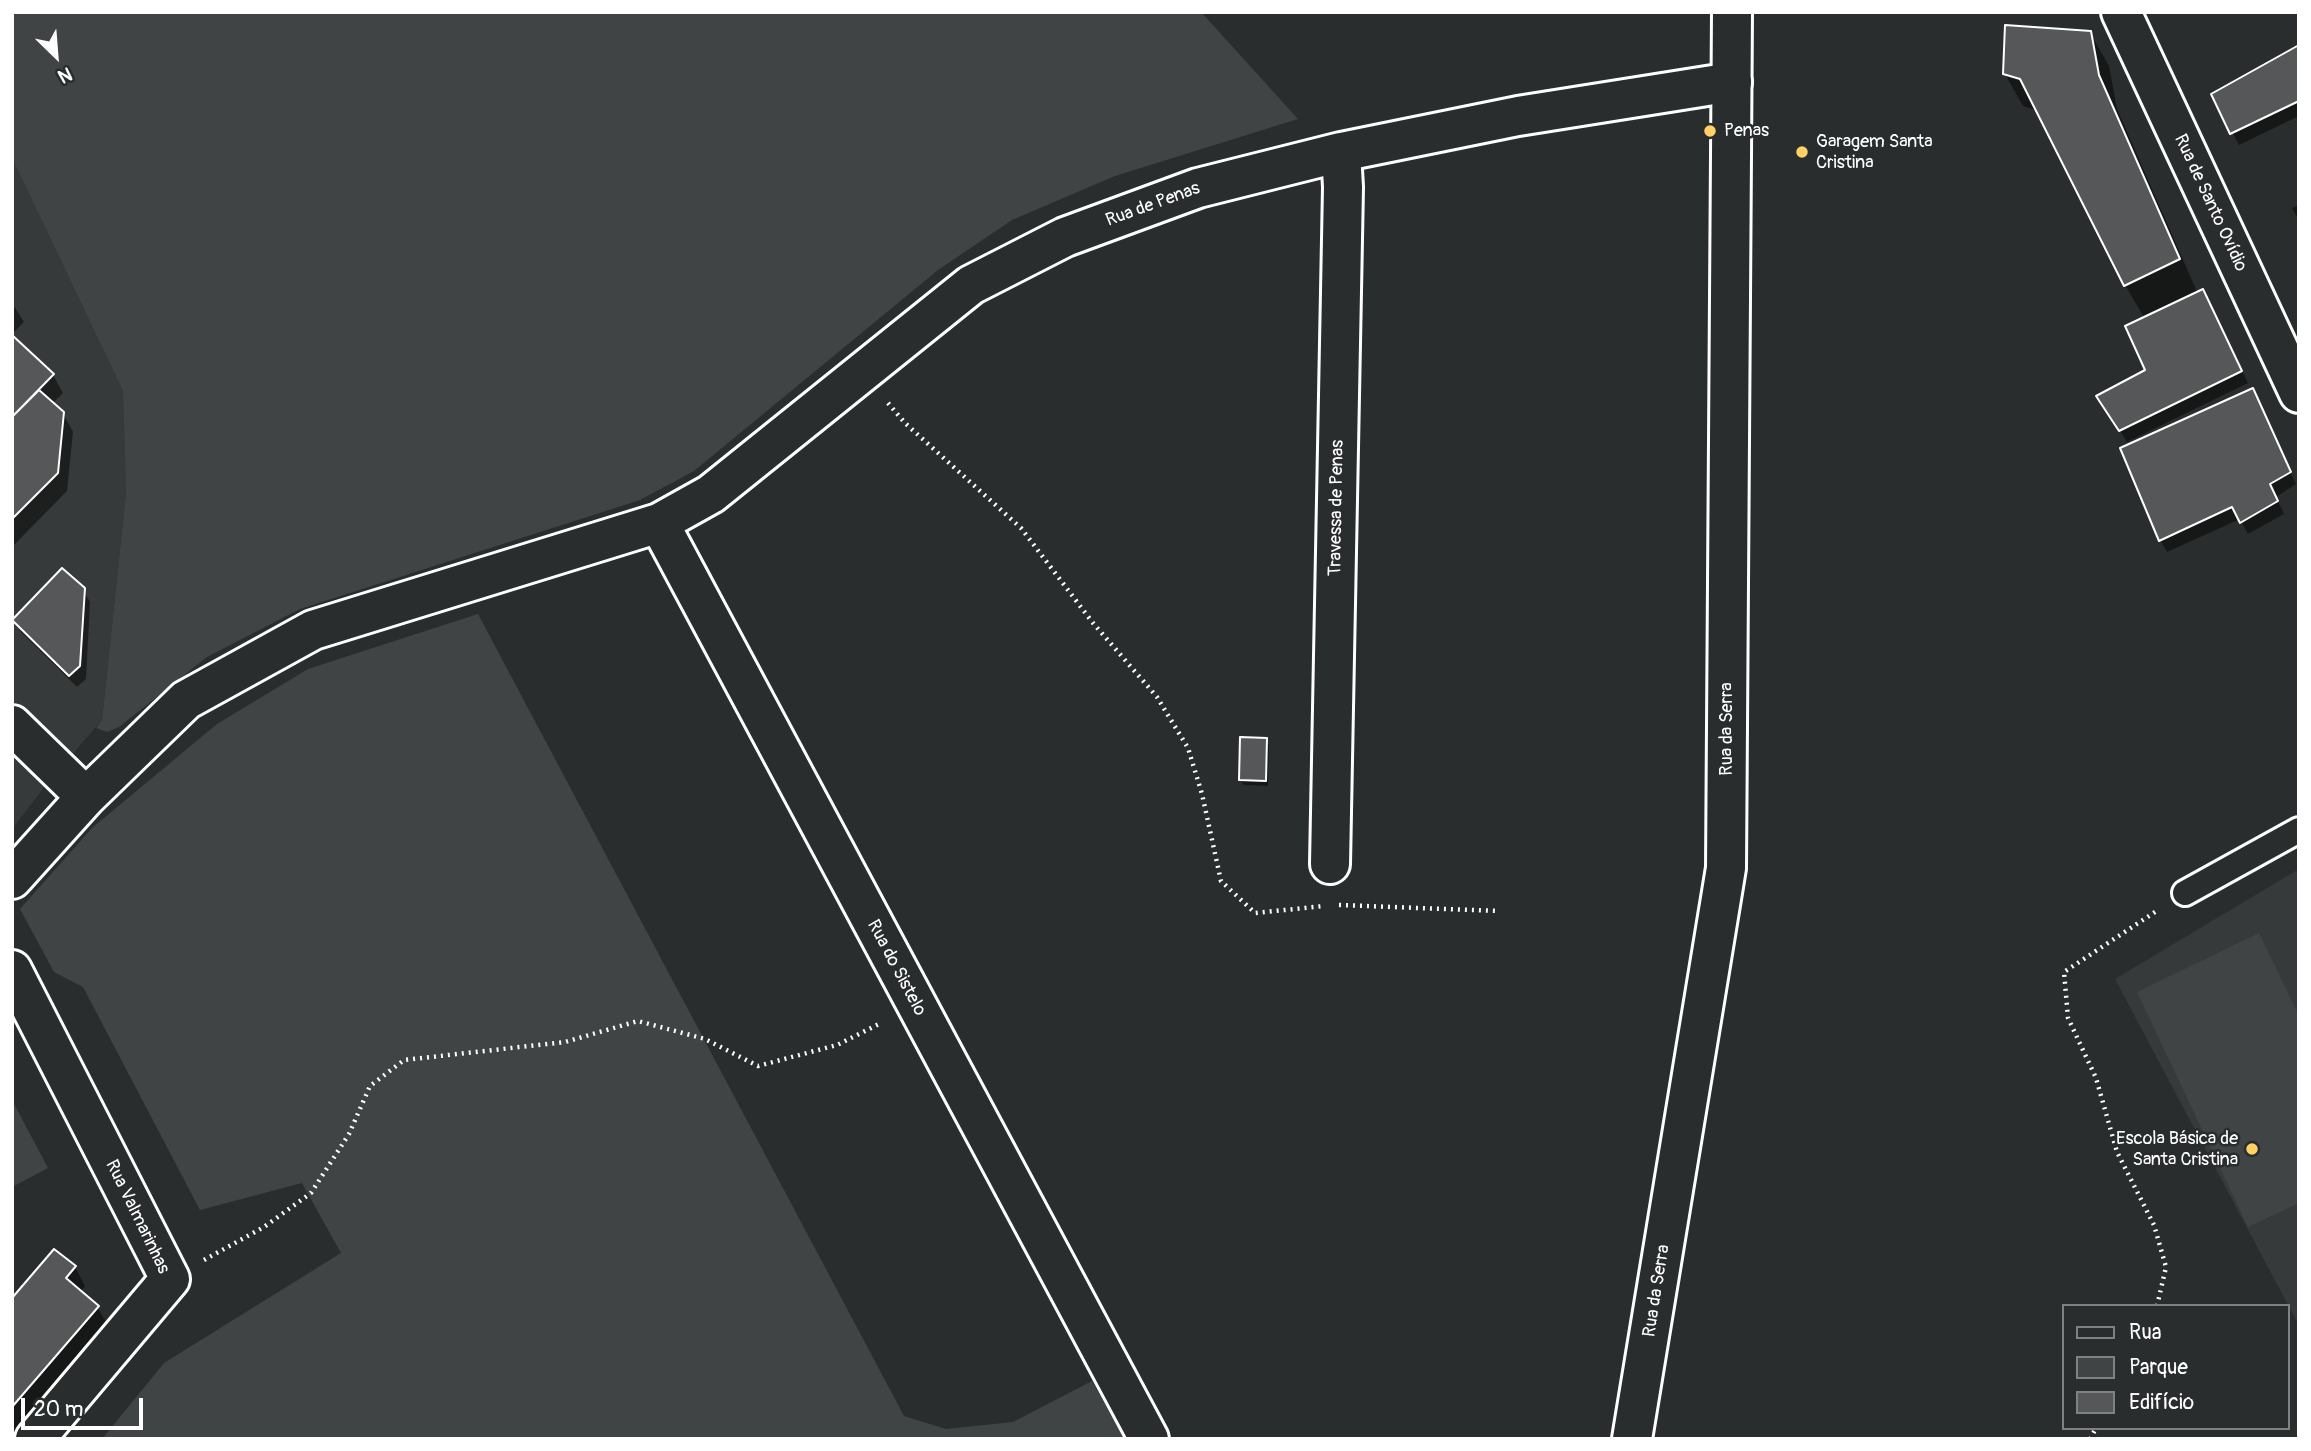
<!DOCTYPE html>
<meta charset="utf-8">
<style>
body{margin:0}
#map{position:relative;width:2311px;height:1451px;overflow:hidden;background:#2a2d2e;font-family:Pangolin,sans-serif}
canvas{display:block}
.frame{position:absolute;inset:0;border:14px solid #fff;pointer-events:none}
.legend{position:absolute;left:2062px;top:1304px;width:228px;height:126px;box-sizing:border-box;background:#2a2d2e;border:2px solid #7f8182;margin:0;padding:9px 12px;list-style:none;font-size:21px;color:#fff}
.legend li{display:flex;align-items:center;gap:14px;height:35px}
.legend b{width:35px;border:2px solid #7f8182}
.north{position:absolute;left:21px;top:21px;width:70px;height:70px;-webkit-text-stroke:5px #2a2d2e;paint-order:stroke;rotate:155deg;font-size:19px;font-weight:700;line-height:28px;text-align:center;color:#fff}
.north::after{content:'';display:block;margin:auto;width:24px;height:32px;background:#fff;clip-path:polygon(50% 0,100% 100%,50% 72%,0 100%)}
.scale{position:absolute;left:21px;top:1398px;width:122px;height:32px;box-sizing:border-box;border:4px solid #fff;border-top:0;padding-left:9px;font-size:21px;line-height:24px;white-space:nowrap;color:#fff;-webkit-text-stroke:5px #2a2d2e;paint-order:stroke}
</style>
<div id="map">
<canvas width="2311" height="1451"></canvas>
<div class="frame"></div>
<ul class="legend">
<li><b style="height:9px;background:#2a2d2e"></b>Rua</li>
<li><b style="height:19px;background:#414445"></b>Parque</li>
<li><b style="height:19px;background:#555758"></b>Edifício</li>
</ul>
<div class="north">N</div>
<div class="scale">20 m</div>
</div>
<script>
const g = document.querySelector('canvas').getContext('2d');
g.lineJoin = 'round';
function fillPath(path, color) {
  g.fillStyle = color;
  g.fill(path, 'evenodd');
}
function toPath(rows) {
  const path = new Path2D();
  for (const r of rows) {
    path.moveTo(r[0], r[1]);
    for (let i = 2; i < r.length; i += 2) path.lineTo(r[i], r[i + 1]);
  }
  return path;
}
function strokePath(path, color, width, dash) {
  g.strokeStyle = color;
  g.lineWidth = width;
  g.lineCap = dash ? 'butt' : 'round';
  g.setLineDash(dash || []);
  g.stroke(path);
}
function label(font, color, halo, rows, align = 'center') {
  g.font = font + ' Pangolin,sans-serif';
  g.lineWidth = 5;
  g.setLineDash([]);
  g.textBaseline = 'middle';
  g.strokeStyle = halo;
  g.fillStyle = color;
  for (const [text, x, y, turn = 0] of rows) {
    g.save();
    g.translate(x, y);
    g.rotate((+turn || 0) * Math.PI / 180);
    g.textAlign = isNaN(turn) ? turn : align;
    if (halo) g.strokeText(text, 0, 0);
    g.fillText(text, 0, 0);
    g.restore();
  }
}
fillPath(toPath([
 [12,158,123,391,126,493,102,720,49,781,12,829],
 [2299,869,2299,1318,2296,1320,2115,979]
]), '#373a3b');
fillPath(toPath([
 [12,12,1201,12,1298,119,1115,176,1012,220,938,270,694,471,640,500,300,609,207,657,119,727,107,732,96,728,102,720,126,493,123,391,12,158],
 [478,614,904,1416,946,1429,1013,1422,1092,1381,1125,1439,102,1439,164,1363,341,1253,302,1183,200,1210,83,987,54,972,20,909,92,828,217,724,308,669],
 [2259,933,2299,1016,2299,1203,2248,1227,2137,992],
 [12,1100,48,1168,12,1187]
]), '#414445');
fillPath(toPath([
 [2090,33,2109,66,2117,109,2198,294,2209,304,2248,383,2127,442,2106,408,2147,370,2145,319,2125,285,2038,111,2023,106,2005,74],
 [2299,48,2299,116,2239,145,2213,95],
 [2299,205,2299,221,2292,208],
 [12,303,24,322,12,334],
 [12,337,53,375,63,393,52,404,63,413,73,432,67,491,12,547],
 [2259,402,2296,484,2276,497,2284,514,2248,534,2240,519,2167,552,2160,540],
 [83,590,90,602,86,679,77,687,21,632,14,620],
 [1266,740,1269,745,1268,786,1244,785,1240,780],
 [75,1267,85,1286,80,1292,97,1307,108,1325,12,1437,12,1300]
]), '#0007');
const building = toPath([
 [2005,25,2091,31,2099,75,2180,259,2124,286,2020,79,2003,74,2005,25],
 [2299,45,2299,101,2230,134,2211,94,2299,45],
 [2203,289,2242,371,2119,431,2096,396,2145,370,2125,326,2203,289],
 [12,335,54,374,12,417,12,335],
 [2253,388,2291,472,2270,484,2278,501,2240,523,2232,507,2159,541,2120,448,2253,388],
 [39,390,64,412,58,473,12,519,12,417,39,390],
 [62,568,85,588,80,666,69,676,12,620,62,568],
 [1240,737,1267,738,1266,781,1239,780,1240,737],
 [54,1249,76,1266,66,1278,99,1306,12,1407,12,1298,54,1249]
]);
fillPath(building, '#555758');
strokePath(building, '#fff', 2);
const lane = toPath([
 [2185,893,2299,830]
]);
const street = toPath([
 [2121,12,2299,393],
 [659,523,1149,1439],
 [12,725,86,797],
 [1330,864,1343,187,1341,152],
 [12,879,86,797,186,700,313,630,659,523,711,494,971,285,1065,237,1198,188,1341,152,1518,116,1732,82],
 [12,970,170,1279,35,1439]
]);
const primary = toPath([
 [1632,1439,1726,868,1732,12]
]);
strokePath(lane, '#fff', 30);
strokePath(street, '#fff', 44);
strokePath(primary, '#fff', 44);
strokePath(toPath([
 [888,403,905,423,1021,528,1093,623,1157,697,1188,748,1202,794,1221,881,1255,913,1324,906],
 [1339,905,1499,911],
 [204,1260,264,1227,311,1193,349,1134,370,1086,404,1060,565,1042,638,1021,705,1039,758,1066,837,1045,881,1023],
 [2157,1306,2166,1267,2154,1225,2117,1152,2096,1078,2068,1018,2064,972,2158,910],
 [2090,1439,2096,1428]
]), '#fff', 4.5, [2, 5]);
strokePath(lane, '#2a2d2e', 24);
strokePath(street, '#2a2d2e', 38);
strokePath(primary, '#2a2d2e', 38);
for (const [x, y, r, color] of [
 [1710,131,7,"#ffd166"],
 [1802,152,7,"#ffd166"],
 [2252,1149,7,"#ffd166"]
]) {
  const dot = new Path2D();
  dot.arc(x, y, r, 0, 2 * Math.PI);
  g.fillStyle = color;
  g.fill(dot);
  strokePath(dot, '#2a2d2e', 2.5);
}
label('18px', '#fff', '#2a2d2e', [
 ["Penas",1724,131],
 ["Garagem Santa",1816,142],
 ["Cristina",1816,163],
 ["Escola Básica de",2238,1139,"right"],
 ["Santa Cristina",2238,1160,"right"]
], 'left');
label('18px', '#fff', '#2a2d2e', [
 ["Rua de Santo Ovídio",2210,203,65],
 ["Rua de Penas",1153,205,-20],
 ["Travessa de Penas",1337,508,-89],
 ["Rua da Serra",1727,729,-90],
 ["Rua do Sistelo",896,968,62],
 ["Rua Valmarinhas",137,1217,64],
 ["Rua da Serra",1657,1291,-81]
]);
</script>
